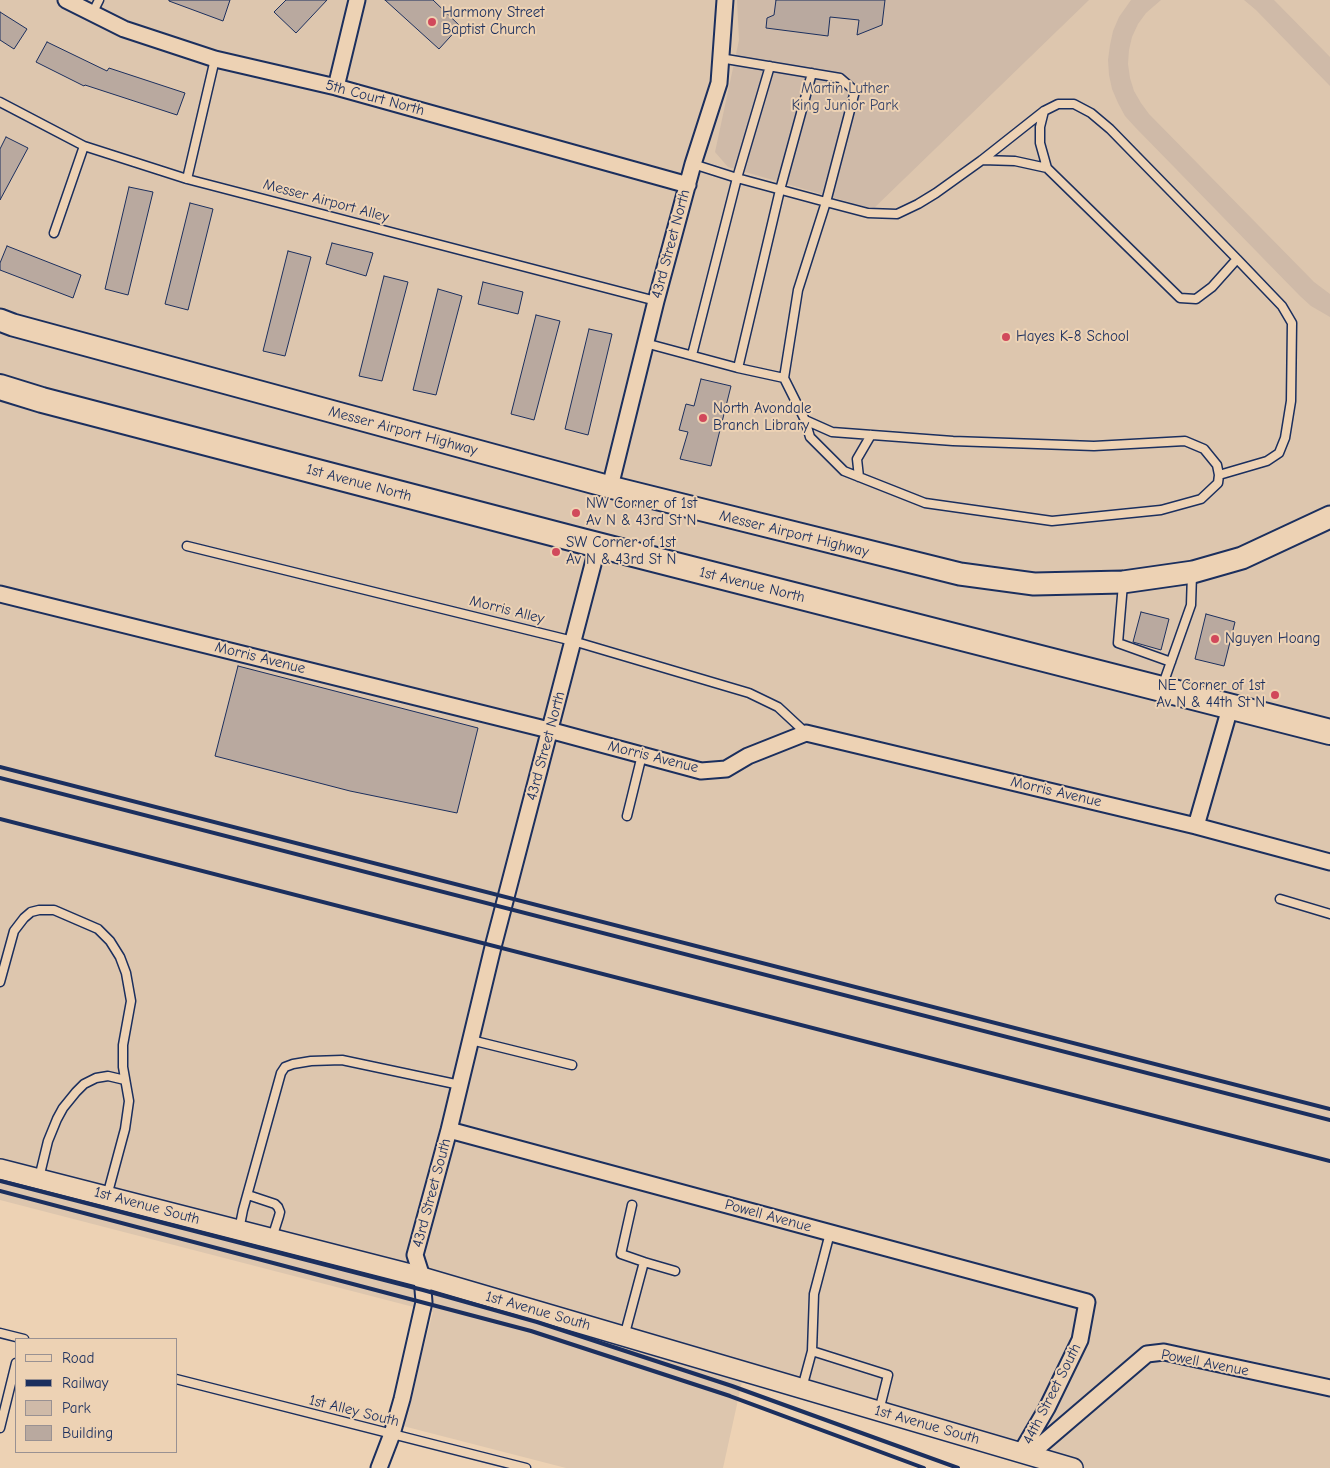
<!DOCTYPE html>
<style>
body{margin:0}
#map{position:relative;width:1330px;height:1468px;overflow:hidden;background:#edd2b4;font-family:"Comic Neue",sans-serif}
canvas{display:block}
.legend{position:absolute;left:15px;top:1338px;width:162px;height:115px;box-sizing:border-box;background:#edd2b4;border:1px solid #999192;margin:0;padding:6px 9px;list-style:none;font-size:15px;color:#1b2f5e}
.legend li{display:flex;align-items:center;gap:10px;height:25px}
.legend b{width:25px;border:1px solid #999192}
</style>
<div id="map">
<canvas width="1330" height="1468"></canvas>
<ul class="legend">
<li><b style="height:6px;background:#edd2b4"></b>Road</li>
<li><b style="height:6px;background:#1b2f5e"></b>Railway</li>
<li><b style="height:14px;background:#cfbaa8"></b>Park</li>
<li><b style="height:14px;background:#b9a99f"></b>Building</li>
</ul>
</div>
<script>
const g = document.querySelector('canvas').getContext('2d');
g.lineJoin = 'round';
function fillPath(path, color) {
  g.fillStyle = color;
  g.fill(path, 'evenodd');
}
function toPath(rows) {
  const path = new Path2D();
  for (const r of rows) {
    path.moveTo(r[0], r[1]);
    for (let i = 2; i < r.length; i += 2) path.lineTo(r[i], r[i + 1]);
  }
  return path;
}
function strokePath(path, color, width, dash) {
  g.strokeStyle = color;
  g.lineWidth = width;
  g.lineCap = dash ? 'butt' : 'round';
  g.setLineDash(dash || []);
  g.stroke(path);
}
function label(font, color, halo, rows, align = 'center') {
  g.font = font + ' "Comic Neue",sans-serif';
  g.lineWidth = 4;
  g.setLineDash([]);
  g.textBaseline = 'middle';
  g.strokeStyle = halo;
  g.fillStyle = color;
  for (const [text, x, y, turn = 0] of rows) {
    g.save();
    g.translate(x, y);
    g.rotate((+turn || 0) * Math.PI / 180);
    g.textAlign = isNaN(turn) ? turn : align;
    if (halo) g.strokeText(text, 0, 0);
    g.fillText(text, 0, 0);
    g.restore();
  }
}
fillPath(toPath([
 [0,0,1330,0,1330,1468,1042,1468,743,1377,723,1468,566,1468,403,1426,433,1312,0,1200]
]), '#ddc6ae');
fillPath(toPath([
 [737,0,1089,0,873,209,728,167,715,152,739,40],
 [1131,0,1161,0,1146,13,1138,24,1132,37,1129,50,1128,64,1130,78,1134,91,1141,103,1149,114,1314,282,1330,294,1330,317,1311,306,1300,296,1135,127,1125,116,1118,103,1112,89,1109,75,1108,60,1110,45,1113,31,1119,17],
 [1244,0,1274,0,1330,57,1330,86,1256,10]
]), '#cfbaa8');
const building = toPath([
 [169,0,230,0,223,21,169,1,169,0],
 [286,0,327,0,296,33,274,12,286,0],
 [385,0,433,0,460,26,439,49,385,0],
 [776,0,885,0,882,25,857,35,859,20,830,17,828,36,766,28,767,18,774,15,776,0],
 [0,12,27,29,14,49,0,40,0,12],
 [47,42,107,71,109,68,185,93,177,115,85,85,84,86,36,62,47,42],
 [6,137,28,148,0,200,0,149,6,137],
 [129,187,153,192,128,295,105,289,129,187],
 [190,203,213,209,188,310,165,304,190,203],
 [332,243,373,253,366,276,326,264,332,243],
 [7,246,81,275,73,298,0,270,0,263,7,246],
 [288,251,311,257,285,356,263,351,288,251],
 [384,276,408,282,382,381,359,376,384,276],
 [483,282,523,292,518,314,478,304,483,282],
 [438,289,462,296,436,395,413,390,438,289],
 [536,315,560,321,534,420,511,414,536,315],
 [589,329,612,334,588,435,565,429,589,329],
 [701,379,731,386,711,466,680,459,688,432,679,430,686,404,694,406,701,379],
 [1141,612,1169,619,1161,650,1133,642,1141,612],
 [1206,614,1235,622,1224,666,1195,659,1206,614],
 [238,666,478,728,457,813,350,791,215,756,238,666]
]);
fillPath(building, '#b9a99f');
strokePath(building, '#1b2f5e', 1);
const service = toPath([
 [92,14,99,0],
 [0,102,84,146,187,179,656,301],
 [982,160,1015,161,1047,168],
 [693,164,737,178,826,202,855,91,840,78,720,58],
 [187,179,215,59],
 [54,233,84,146],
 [645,343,738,368,784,378,798,290,826,202,868,213,897,214,918,204,936,193,982,160,1044,111,1058,104,1074,104,1091,113,1110,129,1237,259,1212,287,1196,299,1180,298,1047,168,1040,143,1040,127,1044,111],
 [692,355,737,178,770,66],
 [738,368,780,190,812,73],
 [784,378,805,420,810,437,844,471,925,503,1052,521,1161,510,1201,499,1218,483,1219,475,1217,465,1204,449,1185,441,1094,446,953,441,832,432,805,420],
 [1219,475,1267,461,1279,453,1285,438,1291,401,1292,323,1282,306,1237,259],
 [859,477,857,459,871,435],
 [187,546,573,641,749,693,778,707,806,733],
 [1123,584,1118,643,1171,662],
 [1162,687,1191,605,1192,574],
 [627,816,642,755],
 [1280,899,1330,914],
 [0,982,14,931,24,918,31,912,39,910,54,910,98,929,110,941,120,957,126,973,131,1001,123,1045,123,1067,129,1101,125,1129,107,1196],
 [471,1040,572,1065],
 [39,1178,48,1141,57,1119,63,1108,76,1092,84,1084,96,1078,108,1076,125,1080],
 [248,1195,275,1204,278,1207,280,1212,279,1216,272,1238],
 [239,1230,243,1210,281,1073,285,1067,293,1064,311,1061,342,1060,460,1085],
 [644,1262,675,1271],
 [0,1333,24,1339],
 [624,1337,644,1262,621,1254,632,1205],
 [812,1351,814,1294,830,1233],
 [176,1379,526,1468],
 [802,1388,812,1351,888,1375,879,1411],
 [0,1428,16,1363]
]);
const minor = toPath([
 [66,0,124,29,215,59,336,87,688,185],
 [336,87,357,0],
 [610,487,656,301,693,164,719,83,725,0],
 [0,594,549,730,701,771,726,769,748,756,806,733,1196,826,1330,862],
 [1196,826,1230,708],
 [449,1130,1087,1302,1080,1340,1047,1408,1023,1449,1029,1455,1147,1354,1164,1352,1330,1388],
 [379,1468,392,1434,402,1399,424,1302,422,1277,415,1255,449,1130,493,947,598,545]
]);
const tertiary = toPath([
 [0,1169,422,1277,1073,1468]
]);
const secondary = toPath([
 [0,320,13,325,610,487,960,574,1034,584,1123,582,1193,572,1242,558,1330,517]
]);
const primary = toPath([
 [0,387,42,400,582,541,1330,732]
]);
strokePath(service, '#1b2f5e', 11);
strokePath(minor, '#1b2f5e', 19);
strokePath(tertiary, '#1b2f5e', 22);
strokePath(secondary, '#1b2f5e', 25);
strokePath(primary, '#1b2f5e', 28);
strokePath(service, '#edd2b4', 8);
strokePath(minor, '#edd2b4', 15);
strokePath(tertiary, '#edd2b4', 19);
strokePath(secondary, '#edd2b4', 21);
strokePath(primary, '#edd2b4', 24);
strokePath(toPath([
 [0,767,1330,1109],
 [0,778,1330,1120],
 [0,819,1330,1161],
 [0,1181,423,1290,537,1322,732,1386,958,1468],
 [0,1191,531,1331,730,1396,924,1468]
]), '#1b2f5e', 4);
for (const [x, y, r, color] of [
 [432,22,5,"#d1495b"],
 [1006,337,5,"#d1495b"],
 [703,418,5,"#d1495b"],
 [576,513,5,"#d1495b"],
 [556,552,5,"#d1495b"],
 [1215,639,5,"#d1495b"],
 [1275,695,5,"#d1495b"]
]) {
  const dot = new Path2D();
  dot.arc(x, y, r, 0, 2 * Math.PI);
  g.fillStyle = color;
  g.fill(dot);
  strokePath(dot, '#edd2b4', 2);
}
label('15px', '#1b2f5e', '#edd2b4', [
 ["Harmony Street",442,13],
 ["Baptist Church",442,30],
 ["Hayes K-8 School",1016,337],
 ["North Avondale",713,409],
 ["Branch Library",713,426],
 ["NW Corner of 1st",586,504],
 ["Av N & 43rd St N",586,521],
 ["SW Corner of 1st",566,543],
 ["Av N & 43rd St N",566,560],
 ["Nguyen Hoang",1225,639],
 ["NE Corner of 1st",1265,686,"right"],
 ["Av N & 44th St N",1265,703,"right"]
], 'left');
label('15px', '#364469', '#edd2b4', [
 ["Martin Luther",845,89],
 ["King Junior Park",845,106]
]);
label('15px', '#1b2f5e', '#edd2b4', [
 ["5th Court North",375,98,15],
 ["Messer Airport Alley",326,201,15],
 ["43rd Street North",671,244,-75],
 ["Messer Airport Highway",403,431,15],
 ["1st Avenue North",359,483,15],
 ["Messer Airport Highway",794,534,14],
 ["1st Avenue North",752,585,14],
 ["Morris Alley",507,610,14],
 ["Morris Avenue",260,658,14],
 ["43rd Street North",546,746,-75],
 ["Morris Avenue",653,757,14],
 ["Morris Avenue",1056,792,13],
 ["43rd Street South",432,1193,-75],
 ["1st Avenue South",147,1206,15],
 ["Powell Avenue",768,1216,15],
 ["1st Avenue South",538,1311,16],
 ["Powell Avenue",1205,1363,11],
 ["44th Street South",1052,1394,-63],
 ["1st Alley South",354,1411,14],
 ["1st Avenue South",927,1425,16]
]);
</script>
